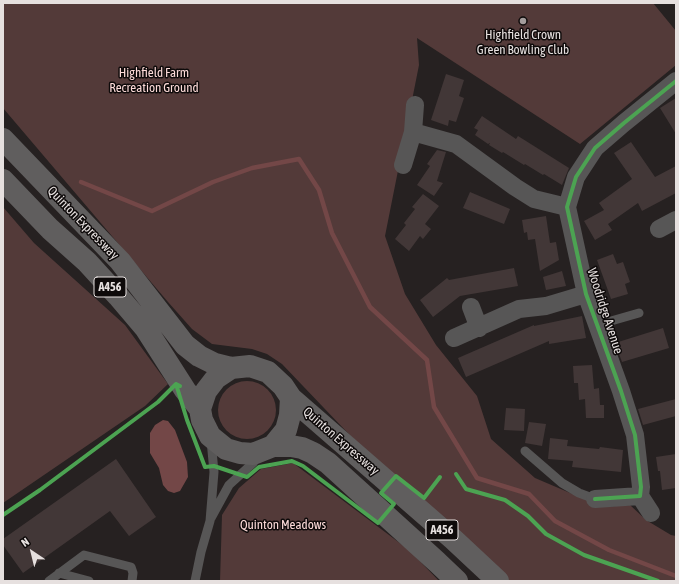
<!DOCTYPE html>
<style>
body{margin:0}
#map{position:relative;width:679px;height:584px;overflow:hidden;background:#262121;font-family:"Asap Condensed",sans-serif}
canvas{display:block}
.frame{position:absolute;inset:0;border:4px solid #e6e0df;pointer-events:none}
.north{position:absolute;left:12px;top:532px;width:40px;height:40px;-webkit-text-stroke:3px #0e0a0a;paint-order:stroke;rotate:325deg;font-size:11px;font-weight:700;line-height:16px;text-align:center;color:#e6e0df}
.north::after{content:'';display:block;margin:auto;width:14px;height:18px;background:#e6e0df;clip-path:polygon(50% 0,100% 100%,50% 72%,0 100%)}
</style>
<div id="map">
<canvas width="679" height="584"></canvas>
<div class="frame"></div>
<div class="north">N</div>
</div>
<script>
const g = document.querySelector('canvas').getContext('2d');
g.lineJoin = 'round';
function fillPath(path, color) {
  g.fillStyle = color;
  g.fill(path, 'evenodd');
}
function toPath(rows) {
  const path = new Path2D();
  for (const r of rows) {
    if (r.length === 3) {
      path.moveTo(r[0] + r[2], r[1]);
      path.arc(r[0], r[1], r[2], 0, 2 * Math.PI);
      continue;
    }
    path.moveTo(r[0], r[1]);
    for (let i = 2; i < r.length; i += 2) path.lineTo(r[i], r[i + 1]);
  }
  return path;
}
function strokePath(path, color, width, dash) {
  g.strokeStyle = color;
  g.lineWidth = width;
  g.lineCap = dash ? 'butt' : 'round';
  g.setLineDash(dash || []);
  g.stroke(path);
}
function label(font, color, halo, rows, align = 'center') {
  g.font = font + ' "Asap Condensed",sans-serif';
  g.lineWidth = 3;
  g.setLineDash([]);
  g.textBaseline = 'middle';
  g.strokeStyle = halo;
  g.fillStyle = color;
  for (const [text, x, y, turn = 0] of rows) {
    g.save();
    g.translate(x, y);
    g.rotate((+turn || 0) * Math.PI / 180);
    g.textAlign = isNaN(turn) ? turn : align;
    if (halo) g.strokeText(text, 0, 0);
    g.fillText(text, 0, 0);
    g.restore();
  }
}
fillPath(toPath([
 [3,3,653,3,676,31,676,65,580,144,417,38,419,65,385,236,405,294,436,345,477,396,491,439,535,478,603,507,630,505,646,520,671,535,676,536,676,581,489,581,282,364,267,354,252,349,212,344,192,329,168,302,3,108],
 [3,207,34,243,125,325,168,384,145,406,3,503],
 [247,410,29],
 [293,463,409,550,439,581,220,581,222,515,239,488,261,469]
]), '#533a39');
fillPath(toPath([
 [163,420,168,421,175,430,187,462,188,477,180,491,174,493,168,491,163,485,159,468,150,453,150,433,155,425]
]), '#734747');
strokePath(toPath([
 [81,182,152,211,213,182,252,168,299,159,319,190,332,233,370,307,427,360,434,407,477,478,529,494,555,521,609,550,676,576]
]), '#734747', 4.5);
fillPath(toPath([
 [446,74,464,80,459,96,464,98,456,122,449,120,448,126,431,120],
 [676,98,676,134,660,108],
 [482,116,516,139,518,136,569,168,562,185,544,174,543,175,525,164,524,165,503,152,502,153,489,145,490,143,488,144,475,135,478,130,474,128],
 [631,142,655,177,676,166,676,193,642,211,638,203,608,224,612,230,595,240,584,221,604,210,599,203,632,179,614,153],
 [437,150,446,152,437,181,443,183,434,196,417,185,430,166,427,164],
 [470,192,510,209,504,224,463,208],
 [423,194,439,206,425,224,431,229,423,239,420,236,409,251,395,239,406,225,404,223,415,209,412,207],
 [546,216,550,243,556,242,559,260,540,271,535,239,528,240,527,232,524,233,522,220],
 [613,254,617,264,623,262,630,282,625,284,628,294,611,299,597,260],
 [514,268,518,286,460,296,433,317,420,300,447,278,449,280],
 [562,271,566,286,546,290,543,277],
 [582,316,586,338,549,344,549,341,466,377,458,358,534,325,534,326],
 [663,328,669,348,622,362,615,343],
 [592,365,594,389,599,388,600,405,604,405,604,418,586,418,585,399,579,400,578,383,574,383,573,366],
 [676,399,676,416,643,425,638,409],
 [506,408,525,409,524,431,504,430],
 [529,422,546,424,542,446,525,443],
 [550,438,568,440,567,446,599,449,600,447,623,450,621,472,572,467,573,461,548,459],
 [676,454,676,488,662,490,660,471,658,471,656,457],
 [116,459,156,517,129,536,110,511,23,573,3,545,3,539]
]), '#423737');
strokePath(toPath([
 [597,325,639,313],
 [525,451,562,483,579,493,595,499],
 [211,518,229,485,253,463,258,455],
 [59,573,89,581],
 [49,581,84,555,131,567,133,573,132,581],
 [195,581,201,552,210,521,214,472,211,440]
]), '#575656', 9);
strokePath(toPath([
 [413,132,456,144,515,187,534,199,567,207],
 [403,165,413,132,415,105],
 [659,229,676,220],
 [471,307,479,328],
 [454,338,519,309,546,306,586,294],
 [640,496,651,513],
 [595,499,640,496,641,487,635,435,621,391,586,294,567,207,576,177,595,148,624,123,676,81]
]), '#575656', 18);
strokePath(toPath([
 [3,139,120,261,185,345,199,356,215,364,231,368],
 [3,180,50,229,87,262,118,296,146,329,185,390,200,409],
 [250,366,268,372,283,386,291,398,290,415,286,430,273,446,253,454,240,453,226,449,210,436,202,420,200,409,206,391,216,378,231,368,250,366],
 [291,398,453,539,498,581],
 [273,446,291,446,302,448,313,453,328,463,437,562,457,581]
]), '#605e5e', 22);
strokePath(toPath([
 [176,384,187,420,205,467,214,466,247,477,259,467,292,461,303,466,378,523,394,504,381,493,396,476,424,498,440,477],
 [456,474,466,489,505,500,528,516,546,534,584,555,658,581],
 [595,499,640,496,641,487,635,435,621,391,586,294,567,207,576,177,595,148,624,123,676,81],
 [3,515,40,490,158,402,176,384,180,386]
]), '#4ca352', 4);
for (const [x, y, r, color] of [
 [523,21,4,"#a39d9c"]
]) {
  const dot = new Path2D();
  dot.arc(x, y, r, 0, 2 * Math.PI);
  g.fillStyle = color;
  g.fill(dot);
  strokePath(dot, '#0e0a0a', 1.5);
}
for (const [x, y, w] of [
 [110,287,32],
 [442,530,32]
]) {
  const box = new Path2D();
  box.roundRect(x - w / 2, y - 10, w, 20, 3);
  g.fillStyle = '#0e0a0a';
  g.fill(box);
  strokePath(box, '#e6e0df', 1);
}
label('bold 12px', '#e6e0df', null, [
 ["A456",110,287],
 ["A456",442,530]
]);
label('13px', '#e6e0df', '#0e0a0a', [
 ["Highfield Crown",523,35],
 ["Green Bowling Club",523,50]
]);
label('13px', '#fddbd9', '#0e0a0a', [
 ["Highfield Farm",154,73],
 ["Recreation Ground",154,88],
 ["Quinton Meadows",283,525]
]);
label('13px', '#e6e0df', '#0e0a0a', [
 ["Quinton Expressway",83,223,46],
 ["Woodridge Avenue",605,311,72],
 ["Quinton Expressway",341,441,41]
]);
</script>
